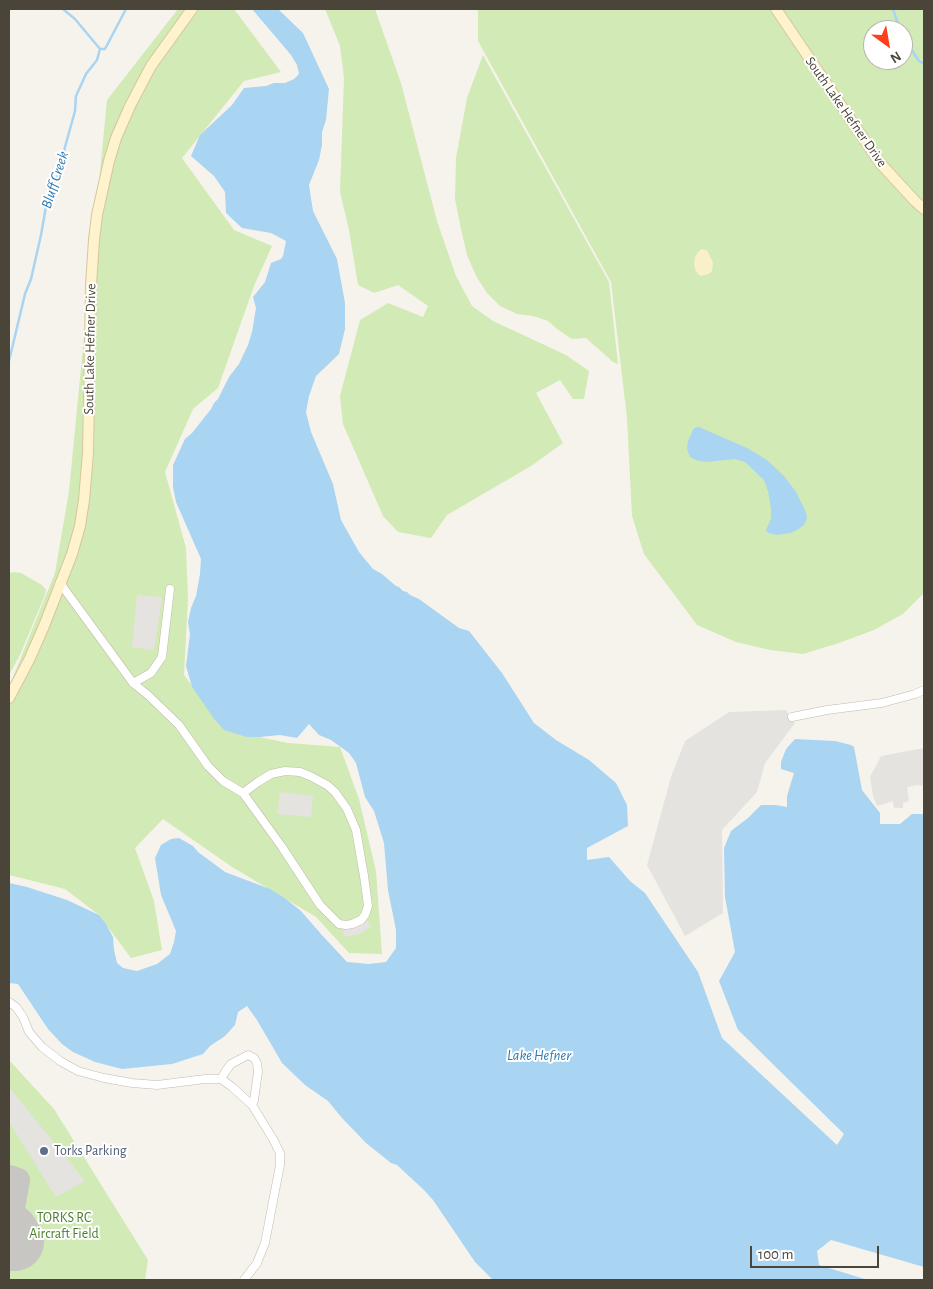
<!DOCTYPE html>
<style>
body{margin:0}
#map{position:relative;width:933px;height:1289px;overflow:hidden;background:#f6f3ec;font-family:"Alegreya Sans",sans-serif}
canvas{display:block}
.frame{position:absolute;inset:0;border:10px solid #4b4439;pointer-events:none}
.north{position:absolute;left:863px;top:20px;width:50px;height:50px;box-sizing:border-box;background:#fff;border:1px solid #b7b4b0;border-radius:50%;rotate:148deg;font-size:14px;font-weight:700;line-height:20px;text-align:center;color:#4b4439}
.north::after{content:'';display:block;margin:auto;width:18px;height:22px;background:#fc3f1d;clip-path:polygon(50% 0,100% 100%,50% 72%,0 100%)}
.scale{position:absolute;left:750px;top:1246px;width:129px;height:22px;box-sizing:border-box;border:2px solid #4b4439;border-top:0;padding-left:6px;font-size:15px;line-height:18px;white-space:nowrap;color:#4b4439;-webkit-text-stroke:4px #fff;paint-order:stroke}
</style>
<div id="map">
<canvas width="933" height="1289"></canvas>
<div class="frame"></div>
<div class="north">N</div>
<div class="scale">100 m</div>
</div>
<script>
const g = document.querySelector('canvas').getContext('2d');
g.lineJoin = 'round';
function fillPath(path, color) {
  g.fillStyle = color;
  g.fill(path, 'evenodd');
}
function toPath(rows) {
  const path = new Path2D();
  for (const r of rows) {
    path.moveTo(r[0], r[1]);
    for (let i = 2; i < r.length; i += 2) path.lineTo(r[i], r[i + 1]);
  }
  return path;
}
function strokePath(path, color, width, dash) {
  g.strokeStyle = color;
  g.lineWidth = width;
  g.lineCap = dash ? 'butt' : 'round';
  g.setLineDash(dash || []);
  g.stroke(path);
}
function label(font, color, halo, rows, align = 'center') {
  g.font = font + ' "Alegreya Sans",sans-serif';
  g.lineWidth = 4;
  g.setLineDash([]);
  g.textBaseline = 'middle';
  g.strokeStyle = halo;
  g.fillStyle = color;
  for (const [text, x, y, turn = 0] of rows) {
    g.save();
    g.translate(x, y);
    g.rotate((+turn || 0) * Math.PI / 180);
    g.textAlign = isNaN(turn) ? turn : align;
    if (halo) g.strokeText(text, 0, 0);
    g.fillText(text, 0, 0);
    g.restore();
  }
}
fillPath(toPath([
 [178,9,234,9,281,72,244,81,182,158,234,230,272,246,254,286,218,388,193,409,165,472,186,548,188,598,184,675,225,730,288,743,340,747,359,799,376,871,382,954,349,953,316,917,232,867,163,819,135,848,154,901,162,950,131,958,99,915,65,889,9,875,9,687,55,573,69,491,107,100],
 [325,9,376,9,376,12,401,83,437,221,456,276,472,306,493,321,566,355,589,371,584,399,573,399,560,380,536,393,563,443,531,466,447,515,431,538,398,532,383,516,343,424,340,396,360,320,388,303,423,317,428,306,398,285,374,293,358,285,349,230,340,192,344,78,340,46],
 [478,9,924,9,924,593,903,614,874,630,839,643,803,654,770,650,736,642,697,625,644,554,632,516,627,418,611,282,478,41],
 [873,30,903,30,903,60,873,60],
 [483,55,609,282,618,364,613,362,586,338,572,339,557,329,548,321,533,316,517,314,500,306,487,293,476,276,467,255,461,229,455,199,456,158,467,98],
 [14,572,21,573,42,585,46,590,45,595,20,655,9,675,9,573],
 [9,1060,54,1109,148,1260,145,1280,9,1280]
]), '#d2eab5');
fillPath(toPath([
 [702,249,706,250,708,252,713,263,712,271,709,274,701,276,698,274,695,269,694,263,695,257,699,251]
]), '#f9efc9');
fillPath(toPath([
 [137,595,162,597,154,650,132,647],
 [786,710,795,723,765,763,757,792,722,830,723,913,685,936,647,865,671,777,685,741,729,712],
 [924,748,924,786,917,785,907,787,909,801,903,803,903,808,894,808,893,801,877,806,873,796,870,777,881,756],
 [280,792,313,796,311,817,277,814],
 [367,920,371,926,360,934,344,937,343,929,360,926],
 [9,1087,85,1181,56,1197,9,1122]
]), '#e5e3e0');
fillPath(toPath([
 [252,9,278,9,303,33,329,89,326,120,322,132,322,145,319,160,309,185,313,211,337,259,345,303,345,329,339,354,316,376,309,396,306,412,311,432,333,484,341,520,359,552,373,569,382,574,396,586,399,587,403,591,407,592,410,595,419,599,459,628,469,631,502,673,534,723,556,740,589,760,616,783,627,805,628,826,587,848,587,860,609,857,630,881,645,893,698,972,722,1038,837,1145,844,1134,738,1030,719,981,735,952,725,897,724,848,731,831,748,818,761,805,775,805,787,807,787,796,794,773,781,769,781,762,786,749,795,739,835,741,851,745,854,747,862,790,880,813,880,824,900,824,912,814,924,814,924,1267,831,1240,817,1251,819,1265,868,1280,493,1280,475,1262,433,1200,424,1190,397,1165,391,1163,366,1143,342,1118,328,1101,305,1085,282,1063,257,1020,247,1006,238,1012,235,1025,225,1036,210,1046,203,1054,172,1064,122,1069,95,1062,73,1052,62,1044,48,1029,18,984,9,983,9,883,27,887,67,900,99,915,106,924,113,937,114,950,117,963,123,968,137,971,157,964,170,954,174,942,176,931,161,895,155,858,161,845,171,839,179,838,193,846,198,852,225,872,270,889,286,899,301,911,321,934,347,962,369,964,386,962,396,948,396,930,388,890,384,843,374,811,365,797,356,763,349,753,331,740,319,735,309,724,297,738,280,735,260,737,247,737,224,730,215,720,192,687,186,666,190,634,188,622,191,608,196,596,200,574,201,559,176,502,173,487,173,465,185,439,192,433,211,409,214,403,218,399,229,377,239,364,248,345,252,332,256,308,253,297,265,282,271,263,281,259,283,256,286,241,271,233,242,228,226,213,225,192,214,176,191,156,200,135,232,105,244,88,266,86,274,83,285,83,294,79,299,74,297,65,291,55],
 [699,427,747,448,767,460,784,476,796,492,806,512,807,518,804,525,797,530,790,533,777,535,768,533,766,530,771,519,771,508,768,491,764,480,745,462,735,459,706,462,696,460,690,457,687,449,688,441,694,428]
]), '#a9d4f2');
fillPath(toPath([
 [735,1027,843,1134,838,1139,841,1134,737,1031]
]), '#f6f3ec');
strokePath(toPath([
 [893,9,900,30],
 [64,10,75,19,100,49],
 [903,37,919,61,924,64],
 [9,361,25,294,31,279,41,235,48,195,59,173,61,171,65,147,75,111,76,96,86,74,97,60,100,49,105,49,126,9]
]), '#a9d4f2', 2.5);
strokePath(toPath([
 [9,1177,18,1180,9,1231]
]), '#c8c6c3', 24);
strokePath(toPath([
 [9,1232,15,1242]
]), '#c8c6c3', 58);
const street = toPath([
 [60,583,133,683,148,695,179,725,208,766,223,781,243,793,282,847,320,905,339,924,346,925,352,924,361,920,365,915,368,906,364,876,356,830,347,809,335,792,327,785,310,776,300,772,285,771,271,774,258,782,243,793],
 [133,683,151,673,162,657,170,589],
 [792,717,827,710,882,703,915,694,924,690],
 [9,1002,16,1007,23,1017,29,1032,42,1047,60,1061,78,1071,104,1078,132,1083,157,1085,205,1079,221,1079,231,1086,252,1105,273,1139,280,1153,280,1165,265,1243,257,1263,244,1280],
 [221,1079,225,1072,231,1064,248,1055,254,1058,257,1063,258,1072,254,1100,252,1105]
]);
const secondary = toPath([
 [776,9,880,163,915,201,924,209],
 [9,698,29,660,44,626,72,554,80,526,84,500,88,453,91,285,94,240,97,215,109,161,116,138,130,106,151,66,192,9]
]);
strokePath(street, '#c2bbae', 9);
strokePath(secondary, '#d6c79b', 12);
strokePath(street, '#fff', 8);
strokePath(secondary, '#fff3cd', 10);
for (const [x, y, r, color] of [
 [44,1151,5,"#5c6f8a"]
]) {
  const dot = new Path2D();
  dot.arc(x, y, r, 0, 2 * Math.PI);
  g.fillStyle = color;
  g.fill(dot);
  strokePath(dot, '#fff', 2);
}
label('14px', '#4b4439', '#fff', [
 ["South Lake Hefner Drive",846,112,55],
 ["South Lake Hefner Drive",90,349,-89]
]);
label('14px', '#4e5e75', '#fff', [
 ["Torks Parking",54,1151]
], 'left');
label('14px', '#4a7f2a', '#fff', [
 ["TORKS RC",64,1218],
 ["Aircraft Field",64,1234]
]);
label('italic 15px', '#2e7ab2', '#fff', [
 ["Bluff Creek",55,180,-72],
 ["Lake Hefner",539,1055]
]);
</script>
